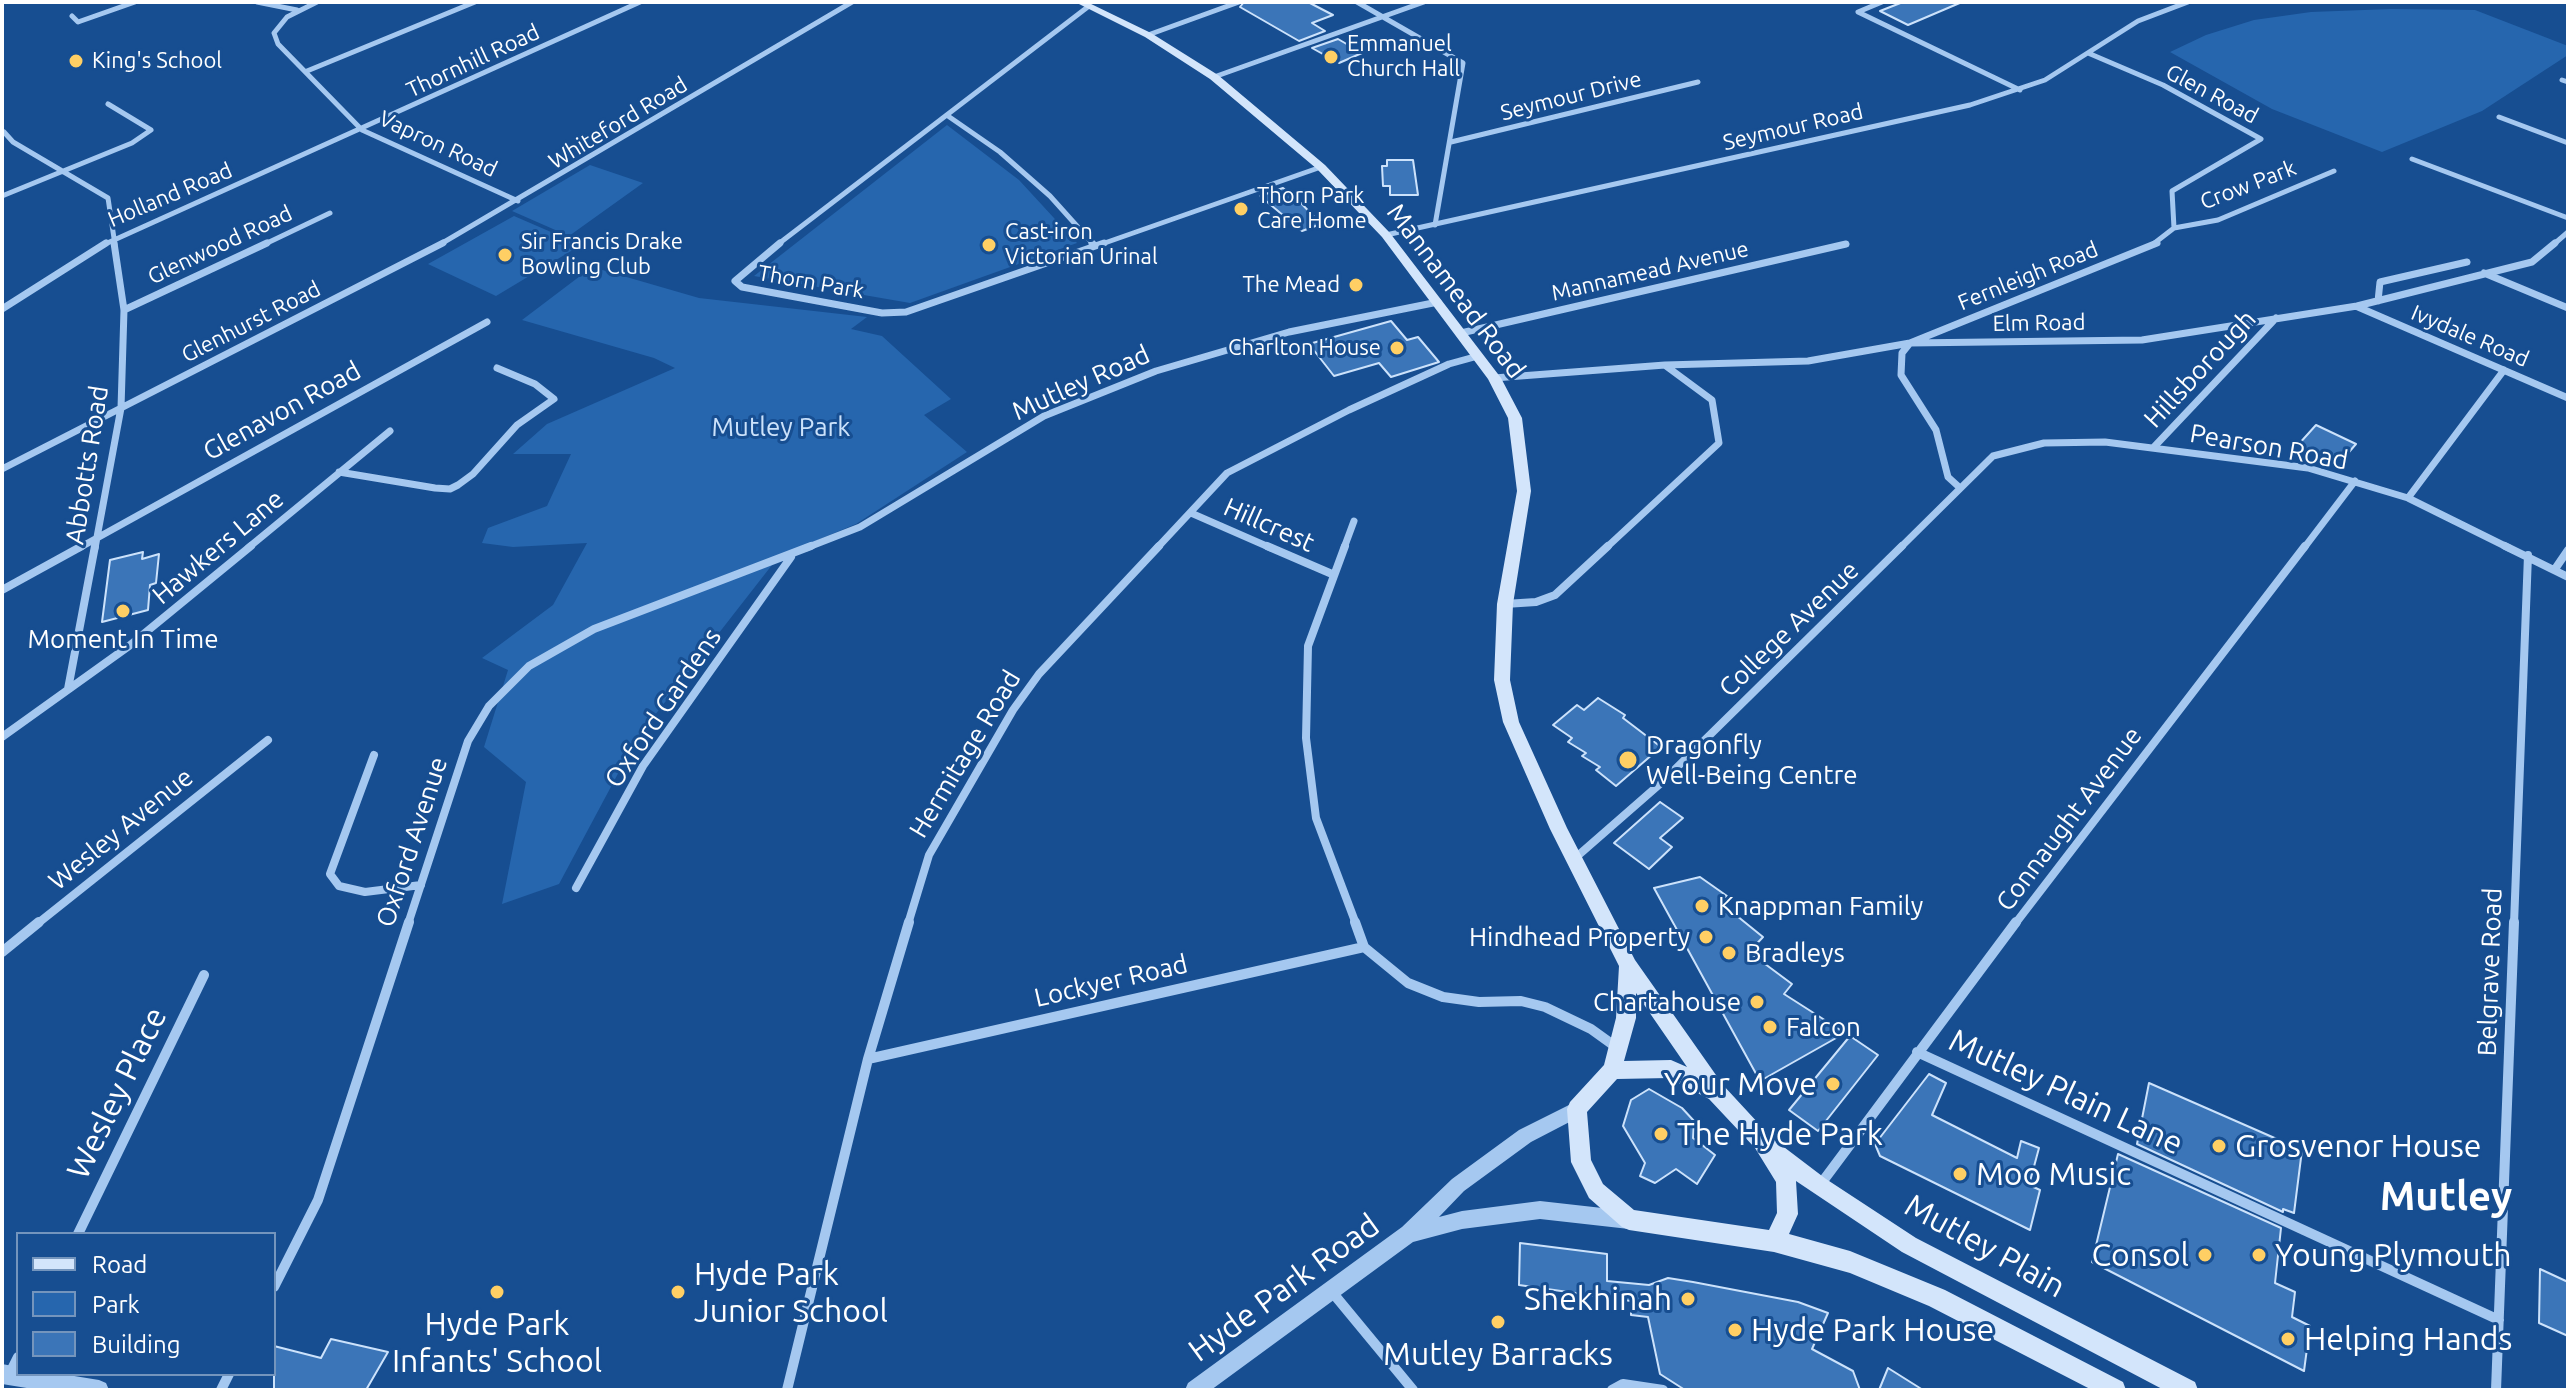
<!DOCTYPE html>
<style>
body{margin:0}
#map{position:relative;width:2570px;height:1392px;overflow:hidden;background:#174e91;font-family:Ubuntu,sans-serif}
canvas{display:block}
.frame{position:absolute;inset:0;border:4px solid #fff;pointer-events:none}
.legend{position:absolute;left:16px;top:1232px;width:260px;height:144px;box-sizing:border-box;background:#174e91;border:2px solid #7495bd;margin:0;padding:10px 14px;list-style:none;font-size:24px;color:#fff}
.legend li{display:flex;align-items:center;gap:16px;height:40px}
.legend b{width:40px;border:2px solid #7495bd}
</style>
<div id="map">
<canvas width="2570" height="1392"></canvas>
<div class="frame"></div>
<ul class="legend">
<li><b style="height:10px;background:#d3e5fb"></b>Road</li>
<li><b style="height:22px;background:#2666ae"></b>Park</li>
<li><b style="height:22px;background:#3b75b8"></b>Building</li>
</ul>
</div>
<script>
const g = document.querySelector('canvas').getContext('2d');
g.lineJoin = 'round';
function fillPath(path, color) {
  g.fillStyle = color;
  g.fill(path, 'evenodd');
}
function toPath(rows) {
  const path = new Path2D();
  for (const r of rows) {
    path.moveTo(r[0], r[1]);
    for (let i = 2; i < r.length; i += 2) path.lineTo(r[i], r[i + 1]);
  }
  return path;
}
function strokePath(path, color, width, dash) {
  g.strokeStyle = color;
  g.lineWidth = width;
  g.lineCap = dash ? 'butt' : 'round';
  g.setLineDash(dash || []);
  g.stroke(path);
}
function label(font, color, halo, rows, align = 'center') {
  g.font = font + ' Ubuntu,sans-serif';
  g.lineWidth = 6;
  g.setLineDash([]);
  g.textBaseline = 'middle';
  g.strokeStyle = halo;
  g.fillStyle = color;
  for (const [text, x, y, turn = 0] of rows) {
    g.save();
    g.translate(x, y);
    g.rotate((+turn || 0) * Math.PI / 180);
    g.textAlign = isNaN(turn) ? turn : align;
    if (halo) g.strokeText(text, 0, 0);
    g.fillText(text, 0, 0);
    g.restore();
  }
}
fillPath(toPath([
 [2391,9,2475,10,2568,46,2568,55,2482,111,2382,152,2272,109,2170,52,2206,35,2254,20,2311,12],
 [947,125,1019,180,1077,243,910,303,754,276],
 [590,165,643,183,569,236,512,211],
 [514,216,581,245,496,296,428,264],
 [592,267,699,298,867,317,851,329,882,336,951,399,924,415,967,452,856,524,779,556,637,738,559,884,502,904,526,782,484,747,508,670,482,658,553,605,587,543,513,547,482,543,488,528,547,506,571,454,513,454,547,424,675,368,654,358,522,320]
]), '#2666ae');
const building = toPath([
 [1244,2,1308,2,1333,15,1312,23,1325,31,1299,41,1240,7,1244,2],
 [1903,2,1962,2,1908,25,1880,11,1903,2],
 [1338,39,1362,53,1339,63,1312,48,1338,39],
 [1387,160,1413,160,1418,195,1390,195,1390,186,1383,186,1382,166,1387,166,1387,160],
 [1283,188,1297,199,1321,224,1302,231,1260,196,1283,188],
 [1391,321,1407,340,1418,337,1439,362,1391,377,1379,363,1334,376,1309,344,1391,321],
 [2316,425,2356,444,2343,459,2328,453,2324,457,2298,445,2316,425],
 [143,552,142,559,159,554,156,583,150,585,148,610,102,622,110,560,143,552],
 [1598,698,1625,715,1623,718,1661,747,1616,786,1596,770,1600,767,1582,756,1586,753,1568,742,1572,738,1553,725,1577,705,1584,710,1598,698],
 [1660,802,1683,818,1660,838,1672,847,1649,869,1614,843,1660,802],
 [1700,877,1727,896,1721,903,1763,937,1749,952,1792,984,1784,994,1845,1033,1760,1081,1654,888,1700,877],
 [1850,1036,1878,1055,1818,1131,1789,1110,1850,1036],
 [1929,1074,1946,1083,1932,1115,2017,1158,2021,1141,2039,1148,2029,1185,2040,1190,2030,1230,1880,1156,1875,1144,1929,1074],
 [2149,1083,2302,1150,2294,1213,2283,1209,2283,1212,2137,1144,2149,1083],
 [1649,1089,1682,1108,1694,1121,1693,1138,1715,1155,1697,1184,1676,1169,1655,1183,1640,1176,1645,1163,1623,1126,1631,1100,1649,1089],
 [2118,1154,2281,1228,2275,1283,2295,1292,2292,1317,2310,1326,2304,1371,2092,1262,2118,1154],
 [1520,1243,1607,1254,1607,1281,1649,1285,1668,1278,1693,1282,1798,1302,1828,1313,1812,1349,1853,1371,1860,1390,1685,1390,1660,1374,1648,1317,1631,1315,1631,1301,1519,1285,1520,1243],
 [2540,1269,2568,1282,2568,1336,2539,1323,2540,1269],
 [331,1339,388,1352,366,1390,274,1390,274,1346,321,1358,331,1339],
 [1888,1368,1923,1390,1879,1390,1888,1368]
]);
fillPath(building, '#3b75b8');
strokePath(building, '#cce2fb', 2);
strokePath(toPath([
 [257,2,297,10],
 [317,2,287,17,274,33,278,44,362,130,518,201],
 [1357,2,1463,63,1435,225],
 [1882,2,1858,12,2020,90],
 [72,16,78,22,135,2],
 [1148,35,1239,2],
 [2088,53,2163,85,2261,139,2172,191,2174,228,2152,245],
 [307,71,475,2],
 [1214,77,1424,2],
 [2562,80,2568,82],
 [948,116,1000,152,1050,196,1094,245],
 [2499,117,2568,143],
 [4,132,13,142,108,198,115,245],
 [1451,142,1698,82],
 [2412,159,2568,218],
 [2,196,132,143,151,130,108,104],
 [2174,228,2218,220,2334,171],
 [1386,235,1970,105,2045,80,2138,21,2188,2],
 [103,245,640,2],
 [263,245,330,213],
 [439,245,852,2],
 [777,245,1089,6],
 [1099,245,1321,167],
 [1843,245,1846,244],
 [2553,245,2568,232]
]), '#a5c8f0', 5);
strokePath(toPath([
 [780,243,735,281,742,287,882,313,906,312,1104,243],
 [1092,243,1094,245],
 [2484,273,2568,308],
 [2378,301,2380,282,2467,262],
 [2358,307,2568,398],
 [2,309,106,243],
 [124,310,267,243],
 [1461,333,1846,244],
 [1494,378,1665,365,1808,361,1910,343,2142,340,2357,306,2532,262,2555,243],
 [2153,448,2276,318],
 [2,469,443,243],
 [339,472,435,488,450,489,458,485,473,474,517,425,554,399,535,384,497,368],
 [1959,487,1948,477,1936,430,1901,375,1902,353,1910,343,2157,243],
 [2408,498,2504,370],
 [1191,513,1271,548],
 [79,548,487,322],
 [95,548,121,408,124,310,114,243],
 [248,548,390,431],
 [806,548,860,527,1044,416,1156,371,1289,332,1438,302],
 [1157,548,1227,473,1349,410,1449,364,1478,356],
 [1344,548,1354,521],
 [1606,548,1719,443,1712,400,1666,366],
 [1900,548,1993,456,2044,443,2105,442,2308,468,2408,498,2509,548],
 [2304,548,2355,481]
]), '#a5c8f0', 7);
strokePath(toPath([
 [1267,546,1332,574],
 [1345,546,1308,646,1306,738,1316,818,1356,924],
 [2505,546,2568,577],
 [2555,569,2568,550],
 [2,590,82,546],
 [1505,604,1536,602,1555,595,1608,546],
 [68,689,95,546],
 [2,737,129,646,251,546],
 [374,755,330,874,339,886,365,892,421,885],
 [1574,859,1661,783,1902,546],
 [576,888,643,766,791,557],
 [37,924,268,740],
 [408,924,468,741,489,706,529,666,594,629,811,546],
 [908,924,929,855,1013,710,1039,674,1159,546],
 [2015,924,2305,546],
 [2514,924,2528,555]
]), '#a5c8f0', 8);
strokePath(toPath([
 [1355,922,1364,947,1408,983,1443,997,1479,1002,1521,1001,1545,1007,1591,1029,1616,1047],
 [2,952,39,922],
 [1917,1052,2499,1320],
 [868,1059,1364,947],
 [1820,1185,2016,922],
 [78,1234,204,975],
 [274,1287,318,1200,409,922],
 [1332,1292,1413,1390],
 [9,1375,18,1357],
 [221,1390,229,1374],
 [787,1390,868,1059,909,922],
 [1612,1390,1623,1384,1663,1390],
 [2496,1390,2514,922]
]), '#a5c8f0', 10);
fillPath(toPath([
 [1577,1101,1583,1103,1586,1109,1583,1115,1531,1142,1464,1191,1439,1217,1462,1211,1540,1201,1629,1211,1635,1214,1638,1220,1635,1226,1629,1229,1540,1219,1462,1229,1413,1242,1211,1390,1185,1390,1188,1383,1402,1227,1452,1179,1519,1130,1577,1101],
 [2,1364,18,1367,18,1374,62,1374,99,1380,106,1383,109,1390,39,1390,2,1384,2,1364]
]), '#a5c8f0');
fillPath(toPath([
 [1075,2,1087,2,1151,33,1218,75,1325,165,1390,233,1501,378,1522,418,1531,491,1513,604,1510,680,1519,722,1567,828,1635,960,1723,1085,1772,1138,1826,1179,1916,1238,2195,1382,2198,1390,2164,1390,1902,1252,1796,1181,1798,1214,1789,1234,1850,1251,1945,1290,2123,1382,2126,1390,2092,1390,1929,1306,1850,1273,1774,1252,1629,1230,1622,1227,1589,1198,1571,1162,1567,1109,1570,1102,1604,1065,1616,1018,1619,966,1550,829,1503,722,1494,680,1497,604,1517,491,1508,418,1488,379,1382,237,1317,169,1210,79,1145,37,1075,2],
 [1636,993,1687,1067,1671,1060,1624,1061,1636,1018,1636,993],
 [1669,1078,1709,1099,1755,1148,1776,1182,1777,1213,1769,1230,1634,1210,1603,1184,1591,1160,1587,1112,1617,1079,1669,1078]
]), '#d3e5fb');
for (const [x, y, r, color] of [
 [1331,57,8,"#ffcf64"],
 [76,61,8,"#ffcf64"],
 [1241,209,8,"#ffcf64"],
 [989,245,8,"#ffcf64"],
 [505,255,8,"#ffcf64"],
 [1356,285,8,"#ffcf64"],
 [1397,348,8,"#ffcf64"],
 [123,611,8,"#ffcf64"],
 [1628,760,10,"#ffcf64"],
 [1702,906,8,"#ffcf64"],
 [1706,937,8,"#ffcf64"],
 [1729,953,8,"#ffcf64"],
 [1757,1002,8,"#ffcf64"],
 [1770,1027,8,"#ffcf64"],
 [1833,1084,8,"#ffcf64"],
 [1661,1134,8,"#ffcf64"],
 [2219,1146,8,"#ffcf64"],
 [1960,1174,8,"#ffcf64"],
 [2205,1255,8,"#ffcf64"],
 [2259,1255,8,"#ffcf64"],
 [497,1292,8,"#ffcf64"],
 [678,1292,8,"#ffcf64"],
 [1688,1299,8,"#ffcf64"],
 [1498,1322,8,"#ffcf64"],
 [1735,1330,8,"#ffcf64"],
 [2288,1339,8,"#ffcf64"]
]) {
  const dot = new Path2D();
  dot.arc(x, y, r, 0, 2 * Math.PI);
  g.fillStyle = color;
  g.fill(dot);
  strokePath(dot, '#174e91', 3);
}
label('22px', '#fff', '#174e91', [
 ["Emmanuel",1347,44],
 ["Church Hall",1347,69],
 ["King's School",92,61],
 ["Thorn Park",1257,196],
 ["Care Home",1257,221],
 ["Cast-iron",1005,232],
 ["Victorian Urinal",1005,257],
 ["Sir Francis Drake",521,242],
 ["Bowling Club",521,267],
 ["The Mead",1340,285,"right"],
 ["Charlton House",1381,348,"right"]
], 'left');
label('22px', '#fff', '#174e91', [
 ["Thornhill Road",473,61,-25],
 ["Glen Road",2212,94,28],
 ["Seymour Drive",1571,96,-14],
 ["Whiteford Road",618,123,-31],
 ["Seymour Road",1793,127,-13],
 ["Vapron Road",438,144,25],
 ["Crow Park",2248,185,-21],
 ["Holland Road",170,195,-23],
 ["Glenwood Road",220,245,-25],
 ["Mannamead Avenue",1650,271,-13],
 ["Fernleigh Road",2028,276,-22],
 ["Thorn Park",811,282,10],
 ["Glenhurst Road",251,322,-27],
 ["Elm Road",2039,323,-1],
 ["Ivydale Road",2470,336,23]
]);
label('26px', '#fff', '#174e91', [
 ["Mannamead Road",1456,291,53],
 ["Hillsborough",2200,369,-47],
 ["Mutley Road",1081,383,-24],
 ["Glenavon Road",282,411,-29],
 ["Pearson Road",2269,447,10],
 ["Abbotts Road",87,465,-81],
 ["Hillcrest",1269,525,24],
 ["Hawkers Lane",218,547,-40],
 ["College Avenue",1789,629,-44],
 ["Oxford Gardens",663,708,-56],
 ["Hermitage Road",965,754,-59],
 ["Connaught Avenue",2069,819,-53],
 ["Wesley Avenue",121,829,-39],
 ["Oxford Avenue",412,842,-72],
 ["Belgrave Road",2490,972,-88],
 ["Lockyer Road",1111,981,-13]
]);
label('26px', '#cce2fb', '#174e91', [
 ["Mutley Park",781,427]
]);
label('26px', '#fff', '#174e91', [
 ["Moment In Time",123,639,"center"],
 ["Dragonfly",1646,745],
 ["Well-Being Centre",1646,775],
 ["Knappman Family",1718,906],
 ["Hindhead Property",1690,937,"right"],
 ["Bradleys",1745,953],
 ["Chartahouse",1741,1002,"right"],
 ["Falcon",1786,1027]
], 'left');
label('32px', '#fff', '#174e91', [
 ["Your Move",1817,1084,"right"],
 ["The Hyde Park",1677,1134],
 ["Grosvenor House",2235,1146],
 ["Moo Music",1976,1174],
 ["Consol",2189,1255,"right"],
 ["Young Plymouth",2275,1255],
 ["Hyde Park",694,1274],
 ["Junior School",694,1311],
 ["Shekhinah",1672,1299,"right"],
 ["Hyde Park",497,1324,"center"],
 ["Infants' School",497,1361,"center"],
 ["Hyde Park House",1751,1330],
 ["Helping Hands",2304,1339],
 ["Mutley Barracks",1498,1354,"center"]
], 'left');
label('32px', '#fff', '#174e91', [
 ["Mutley Plain Lane",2066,1092,25],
 ["Wesley Place",117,1093,-64],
 ["Mutley Plain",1985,1246,29],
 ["Hyde Park Road",1284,1288,-36]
]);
label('bold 40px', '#fff', '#174e91', [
 ["Mutley",2446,1197]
]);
</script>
